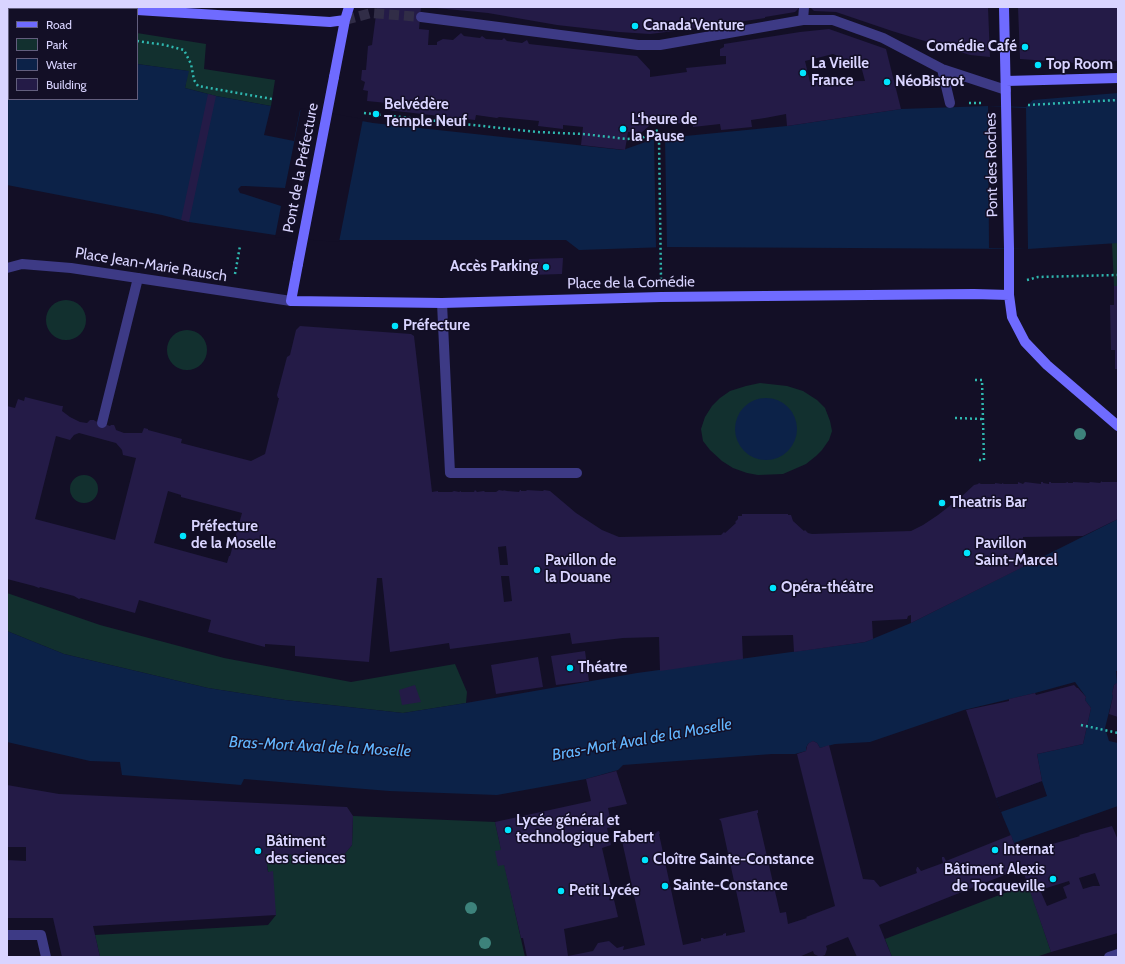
<!DOCTYPE html>
<meta charset="utf-8">
<style>
body{margin:0}
#map{position:relative;width:1125px;height:964px;overflow:hidden;background:#130f26;font-family:Cabin,sans-serif}
canvas{display:block}
.frame{position:absolute;inset:0;border:8px solid #d9d4ff;pointer-events:none}
.legend{position:absolute;left:8px;top:8px;width:130px;height:92px;box-sizing:border-box;background:#130f26;border:1px solid #625e7d;margin:0;padding:5px 7px;list-style:none;font-size:12px;color:#d9d4ff}
.legend li{display:flex;align-items:center;gap:8px;height:20px}
.legend b{width:20px;border:1px solid #625e7d}
</style>
<div id="map">
<canvas width="1125" height="964"></canvas>
<div class="frame"></div>
<ul class="legend">
<li><b style="height:5px;background:#6f6bff"></b>Road</li>
<li><b style="height:11px;background:#12302f"></b>Park</li>
<li><b style="height:11px;background:#0c2248"></b>Water</li>
<li><b style="height:11px;background:#241b47"></b>Building</li>
</ul>
</div>
<script>
const g = document.querySelector('canvas').getContext('2d');
g.lineJoin = 'round';
function fillPath(path, color) {
  g.fillStyle = color;
  g.fill(path, 'evenodd');
}
function toPath(rows) {
  const path = new Path2D();
  for (const r of rows) {
    if (r.length === 3) {
      path.moveTo(r[0] + r[2], r[1]);
      path.arc(r[0], r[1], r[2], 0, 2 * Math.PI);
      continue;
    }
    path.moveTo(r[0], r[1]);
    for (let i = 2; i < r.length; i += 2) path.lineTo(r[i], r[i + 1]);
  }
  return path;
}
function strokePath(path, color, width, dash) {
  g.strokeStyle = color;
  g.lineWidth = width;
  g.lineCap = dash ? 'butt' : 'round';
  g.setLineDash(dash || []);
  g.stroke(path);
}
function label(font, color, halo, rows, align = 'center') {
  g.font = font + ' Cabin,sans-serif';
  g.lineWidth = 3;
  g.setLineDash([]);
  g.textBaseline = 'middle';
  g.strokeStyle = halo;
  g.fillStyle = color;
  for (const [text, x, y, turn = 0] of rows) {
    g.save();
    g.translate(x, y);
    g.rotate((+turn || 0) * Math.PI / 180);
    g.textAlign = isNaN(turn) ? turn : align;
    if (halo) g.strokeText(text, 0, 0);
    g.fillText(text, 0, 0);
    g.restore();
  }
}
fillPath(toPath([
 [137,33,206,44,204,69,275,80,271,106,216,96,185,88,188,71,137,64],
 [1112,243,1118,243,1118,286,1114,286],
 [66,320,20],
 [187,350,20],
 [760,383,787,386,803,391,817,400,825,408,830,421,832,431,829,440,822,450,816,456,806,464,783,474,758,475,747,473,733,468,722,461,710,450,703,441,701,429,705,417,712,406,720,398,730,391,746,386],
 [84,489,14],
 [7,593,100,625,224,658,351,682,455,664,467,692,466,703,403,713,285,700,208,688,64,654,7,631],
 [353,816,495,822,525,957,100,957,95,935,268,925,276,915,265,854,343,856,352,845],
 [1028,884,1051,952,1036,957,892,957,885,939]
]), '#12302f');
fillPath(toPath([
 [7,47,9,48,9,99,137,99,137,64,189,71,185,88,216,96,271,106,264,135,294,141,300,110,373,123,623,150,654,139,665,138,787,126,901,109,988,106,1026,107,1033,100,1118,93,1118,243,1028,249,667,247,579,250,566,240,339,240,275,235,189,222,162,215,7,185],
 [766,429,31],
 [1118,519,1118,671,1116,671,1117,683,1114,685,1112,694,1113,696,1105,728,1109,741,1118,743,1118,806,1014,843,1003,817,996,798,1042,781,1037,754,1083,744,1091,708,1085,700,1086,697,1075,682,1035,693,964,710,870,742,835,744,820,748,817,743,813,741,808,744,806,748,806,751,795,754,772,754,623,765,618,770,586,779,497,795,389,791,244,779,241,785,122,775,120,762,90,761,7,742,7,631,64,654,208,688,285,700,403,713,466,703,637,673,865,642,911,623]
]), '#0c2248');
fillPath(toPath([
 [988,106,1026,108,1028,249,989,248],
 [301,108,363,119,339,242,275,237,281,206,244,194,240,193,238,189,241,186,245,186,285,188],
 [665,138,667,247,656,248,654,139],
 [1042,781,1047,796,1001,812,996,798]
]), '#130f26');
fillPath(toPath([
 [377,7,421,7,419,29,429,30,428,45,437,45,437,42,443,39,453,40,461,33,464,36,480,38,482,36,486,39,502,40,504,38,507,41,522,43,527,40,529,44,637,56,650,70,650,77,687,72,686,68,726,64,726,56,720,56,720,49,724,47,724,44,800,32,829,29,886,49,901,109,787,126,786,114,765,118,751,120,752,127,721,130,720,124,693,127,693,124,650,122,649,126,641,133,628,132,625,150,581,145,583,127,563,125,563,129,538,126,539,121,499,117,497,118,476,115,475,120,387,110,387,103,367,101,368,91,363,90,365,82,361,80,362,70,366,70,368,46,372,45],
 [833,54,861,66,865,81,810,82,805,61],
 [436,7,798,7,798,9,795,12,765,17,765,18,699,28,650,34,619,32,557,25,488,13,436,8],
 [810,7,988,7,990,57,970,55,892,31,836,12,814,11],
 [1018,7,1118,7,1118,61,1077,63,1020,59],
 [208,94,216,96,189,222,181,220],
 [563,258,562,274,530,275,529,259],
 [1114,286,1118,286,1118,369,1115,369,1115,350,1111,350,1110,305,1114,305],
 [300,326,411,334,414,336,432,492,438,491,438,492,452,492,454,491,459,492,461,491,461,492,474,492,475,490,477,492,484,491,485,492,496,492,499,490,504,491,503,490,507,491,519,492,520,490,521,490,521,491,527,491,526,490,543,491,544,490,550,491,576,513,602,530,619,537,721,535,724,532,725,533,736,523,735,522,738,519,738,516,742,516,742,514,788,514,788,515,791,515,793,521,804,531,805,530,808,533,812,534,911,531,923,525,938,515,961,497,974,485,978,484,979,483,981,484,995,484,995,483,1002,484,1002,483,1004,484,1018,484,1018,482,1023,484,1025,482,1041,484,1041,482,1043,482,1043,483,1049,484,1049,482,1051,482,1051,483,1065,483,1068,482,1068,483,1073,483,1073,482,1089,483,1090,482,1100,483,1102,481,1102,482,1118,482,1118,519,1083,536,1023,537,1023,567,911,623,911,615,908,616,907,619,872,621,873,639,865,642,794,652,793,635,742,636,743,659,660,671,659,637,623,638,572,644,570,633,450,649,449,643,390,652,382,578,377,578,369,662,295,656,295,646,265,644,265,647,208,632,211,620,139,600,135,613,81,598,79,599,74,596,40,587,39,588,34,586,7,579,7,406,15,408,18,399,24,401,25,397,61,406,63,406,62,411,70,417,80,422,87,423,90,420,94,420,95,421,110,426,111,425,114,425,115,427,116,430,124,433,142,433,144,428,148,429,148,430,182,439,181,443,251,461,265,454,279,398,278,398,277,395,287,357,290,355,296,330],
 [79,433,116,443,122,450,123,455,136,458,115,540,35,519,56,436,70,440,74,435],
 [168,491,181,495,181,497,242,513,230,556,229,556,227,563,154,543],
 [506,546,508,565,500,565,498,547],
 [501,576,509,576,512,601,504,602],
 [585,651,589,681,556,685,551,656],
 [538,657,543,687,496,694,491,665],
 [1118,682,1118,717,1109,714,1113,696,1112,694,1114,685],
 [415,685,421,702,402,705,399,690],
 [1074,685,1077,688,1078,688,1086,697,1085,700,1091,708,1083,744,1037,754,1042,781,996,798,966,710,1009,701,1009,699,1035,693,1036,695],
 [813,741,817,743,820,748,829,745,863,879,874,880,880,887,917,873,916,870,917,867,918,867,921,871,943,863,942,859,942,857,944,857,946,861,1011,835,1018,854,1080,836,1079,835,1112,826,1118,840,1118,933,1051,952,1022,868,879,925,892,957,857,957,848,937,826,946,827,949,825,955,820,957,814,954,813,951,799,957,527,957,523,938,521,938,504,865,498,866,495,851,501,850,495,822,591,801,586,779,616,771,616,770,627,804,608,808,612,827,607,828,611,845,602,848,618,917,564,929,568,956,593,951,598,943,609,941,617,948,624,946,623,950,645,945,622,841,621,842,620,839,623,839,623,840,648,835,657,833,656,832,659,831,660,834,659,834,683,945,701,941,701,938,703,938,704,939,723,935,723,934,726,933,726,936,745,932,721,821,719,819,758,810,758,813,757,813,780,913,786,912,788,924,807,918,806,917,835,906,797,754,806,751,807,746,809,743],
 [1095,873,1100,886,1093,886,1083,889,1079,878],
 [1069,881,1070,884,1063,887,1067,898,1047,906,1040,890],
 [7,785,59,794,347,807,353,816,352,845,343,856,265,854,267,864,268,872,273,871,276,915,93,926,100,957,62,957,53,918,7,918,7,860,26,861,26,847,7,847]
]), '#241b47');
strokePath(toPath([
 [345,20,371,13,421,17]
]), '#312d47', 10, [10, 5]);
strokePath(toPath([
 [7,37,9,37],
 [137,41,165,45,184,50,191,64,194,80,198,86,272,99],
 [969,103,982,103],
 [1028,105,1118,100],
 [364,113,537,132,583,134,627,139,642,138,658,130,659,139,661,279],
 [235,274,240,246],
 [1027,280,1038,277,1118,275],
 [975,380,982,380,984,460,976,460],
 [955,418,982,419],
 [1081,725,1118,733]
]), '#2fb8b0', 2.5, [2, 3]);
strokePath(toPath([
 [442,303,450,473,577,473],
 [102,423,138,278]
]), '#3d3a85', 10);
strokePath(toPath([
 [421,17,638,45,660,45,803,20,833,20,883,38,942,69,1006,90],
 [803,20,804,7],
 [942,69,950,103],
 [7,268,22,264,71,268,291,301],
 [7,935,41,935,46,957],
 [1109,957,1118,954]
]), '#3d3a85', 10);
strokePath(toPath([
 [78,7,117,9],
 [1004,7,1009,248,1009,295,1012,317,1025,342,1047,365,1118,426],
 [137,10,330,22,345,20],
 [334,77,345,20,349,7],
 [1006,81,1118,78],
 [298,264,291,301,442,303,661,297,974,294,1009,295]
]), '#6f6bff', 10);
strokePath(toPath([
 [298,264,334,77]
]), '#6f6bff', 10);
g.fillStyle = '#3d827b';
for (const [x, y] of [
 [1080,434],
 [471,908],
 [485,943]
]) {
  g.beginPath();
  g.arc(x, y, 6, 0, 2 * Math.PI);
  g.fill();
}
for (const [x, y, r, color] of [
 [635,26,4,"#00e5ff"],
 [1025,47,4,"#00e5ff"],
 [1038,65,4,"#00e5ff"],
 [803,73,4,"#00e5ff"],
 [887,82,4,"#00e5ff"],
 [376,114,4,"#00e5ff"],
 [623,129,4,"#00e5ff"],
 [546,267,4,"#00e5ff"],
 [395,326,4,"#00e5ff"],
 [942,503,4,"#00e5ff"],
 [183,536,4,"#00e5ff"],
 [967,553,4,"#00e5ff"],
 [537,570,4,"#00e5ff"],
 [773,588,4,"#00e5ff"],
 [570,668,4,"#00e5ff"],
 [508,830,4,"#00e5ff"],
 [995,850,4,"#00e5ff"],
 [258,851,4,"#00e5ff"],
 [645,860,4,"#00e5ff"],
 [1053,879,4,"#00e5ff"],
 [665,886,4,"#00e5ff"],
 [561,891,4,"#00e5ff"]
]) {
  const dot = new Path2D();
  dot.arc(x, y, r, 0, 2 * Math.PI);
  g.fillStyle = color;
  g.fill(dot);
  strokePath(dot, '#130f26', 1.5);
}
label('bold 15px', '#d9d4ff', '#130f26', [
 ["Canada'Venture",643,26],
 ["Comédie Café",1017,47,"right"],
 ["La Vieille",811,64],
 ["France",811,81],
 ["Top Room",1046,65],
 ["NéoBistrot",895,82],
 ["Belvédère",384,105],
 ["Temple Neuf",384,122],
 ["L‘heure de",631,120],
 ["la Pause",631,137],
 ["Accès Parking",538,267,"right"],
 ["Préfecture",403,326],
 ["Theatris Bar",950,503],
 ["Préfecture",191,527],
 ["de la Moselle",191,544],
 ["Pavillon",975,544],
 ["Saint-Marcel",975,561],
 ["Pavillon de",545,561],
 ["la Douane",545,578],
 ["Opéra-théâtre",781,588],
 ["Théatre",578,668],
 ["Lycée général et",516,821],
 ["technologique Fabert",516,838],
 ["Bâtiment",266,842],
 ["des sciences",266,859],
 ["Internat",1003,850],
 ["Cloître Sainte-Constance",653,860],
 ["Bâtiment Alexis",1045,870,"right"],
 ["de Tocqueville",1045,887,"right"],
 ["Sainte-Constance",673,886],
 ["Petit Lycée",569,891]
], 'left');
label('15px', '#d9d4ff', '#130f26', [
 ["Pont des Roches",992,165,-91],
 ["Pont de la Préfecture",301,168,-79],
 ["Place Jean-Marie Rausch",151,265,9],
 ["Place de la Comédie",631,283,-1]
]);
label('italic 16px', '#62b6ff', '#130f26', [
 ["Bras-Mort Aval de la Moselle",642,740,-10],
 ["Bras-Mort Aval de la Moselle",320,747,3]
]);
</script>
